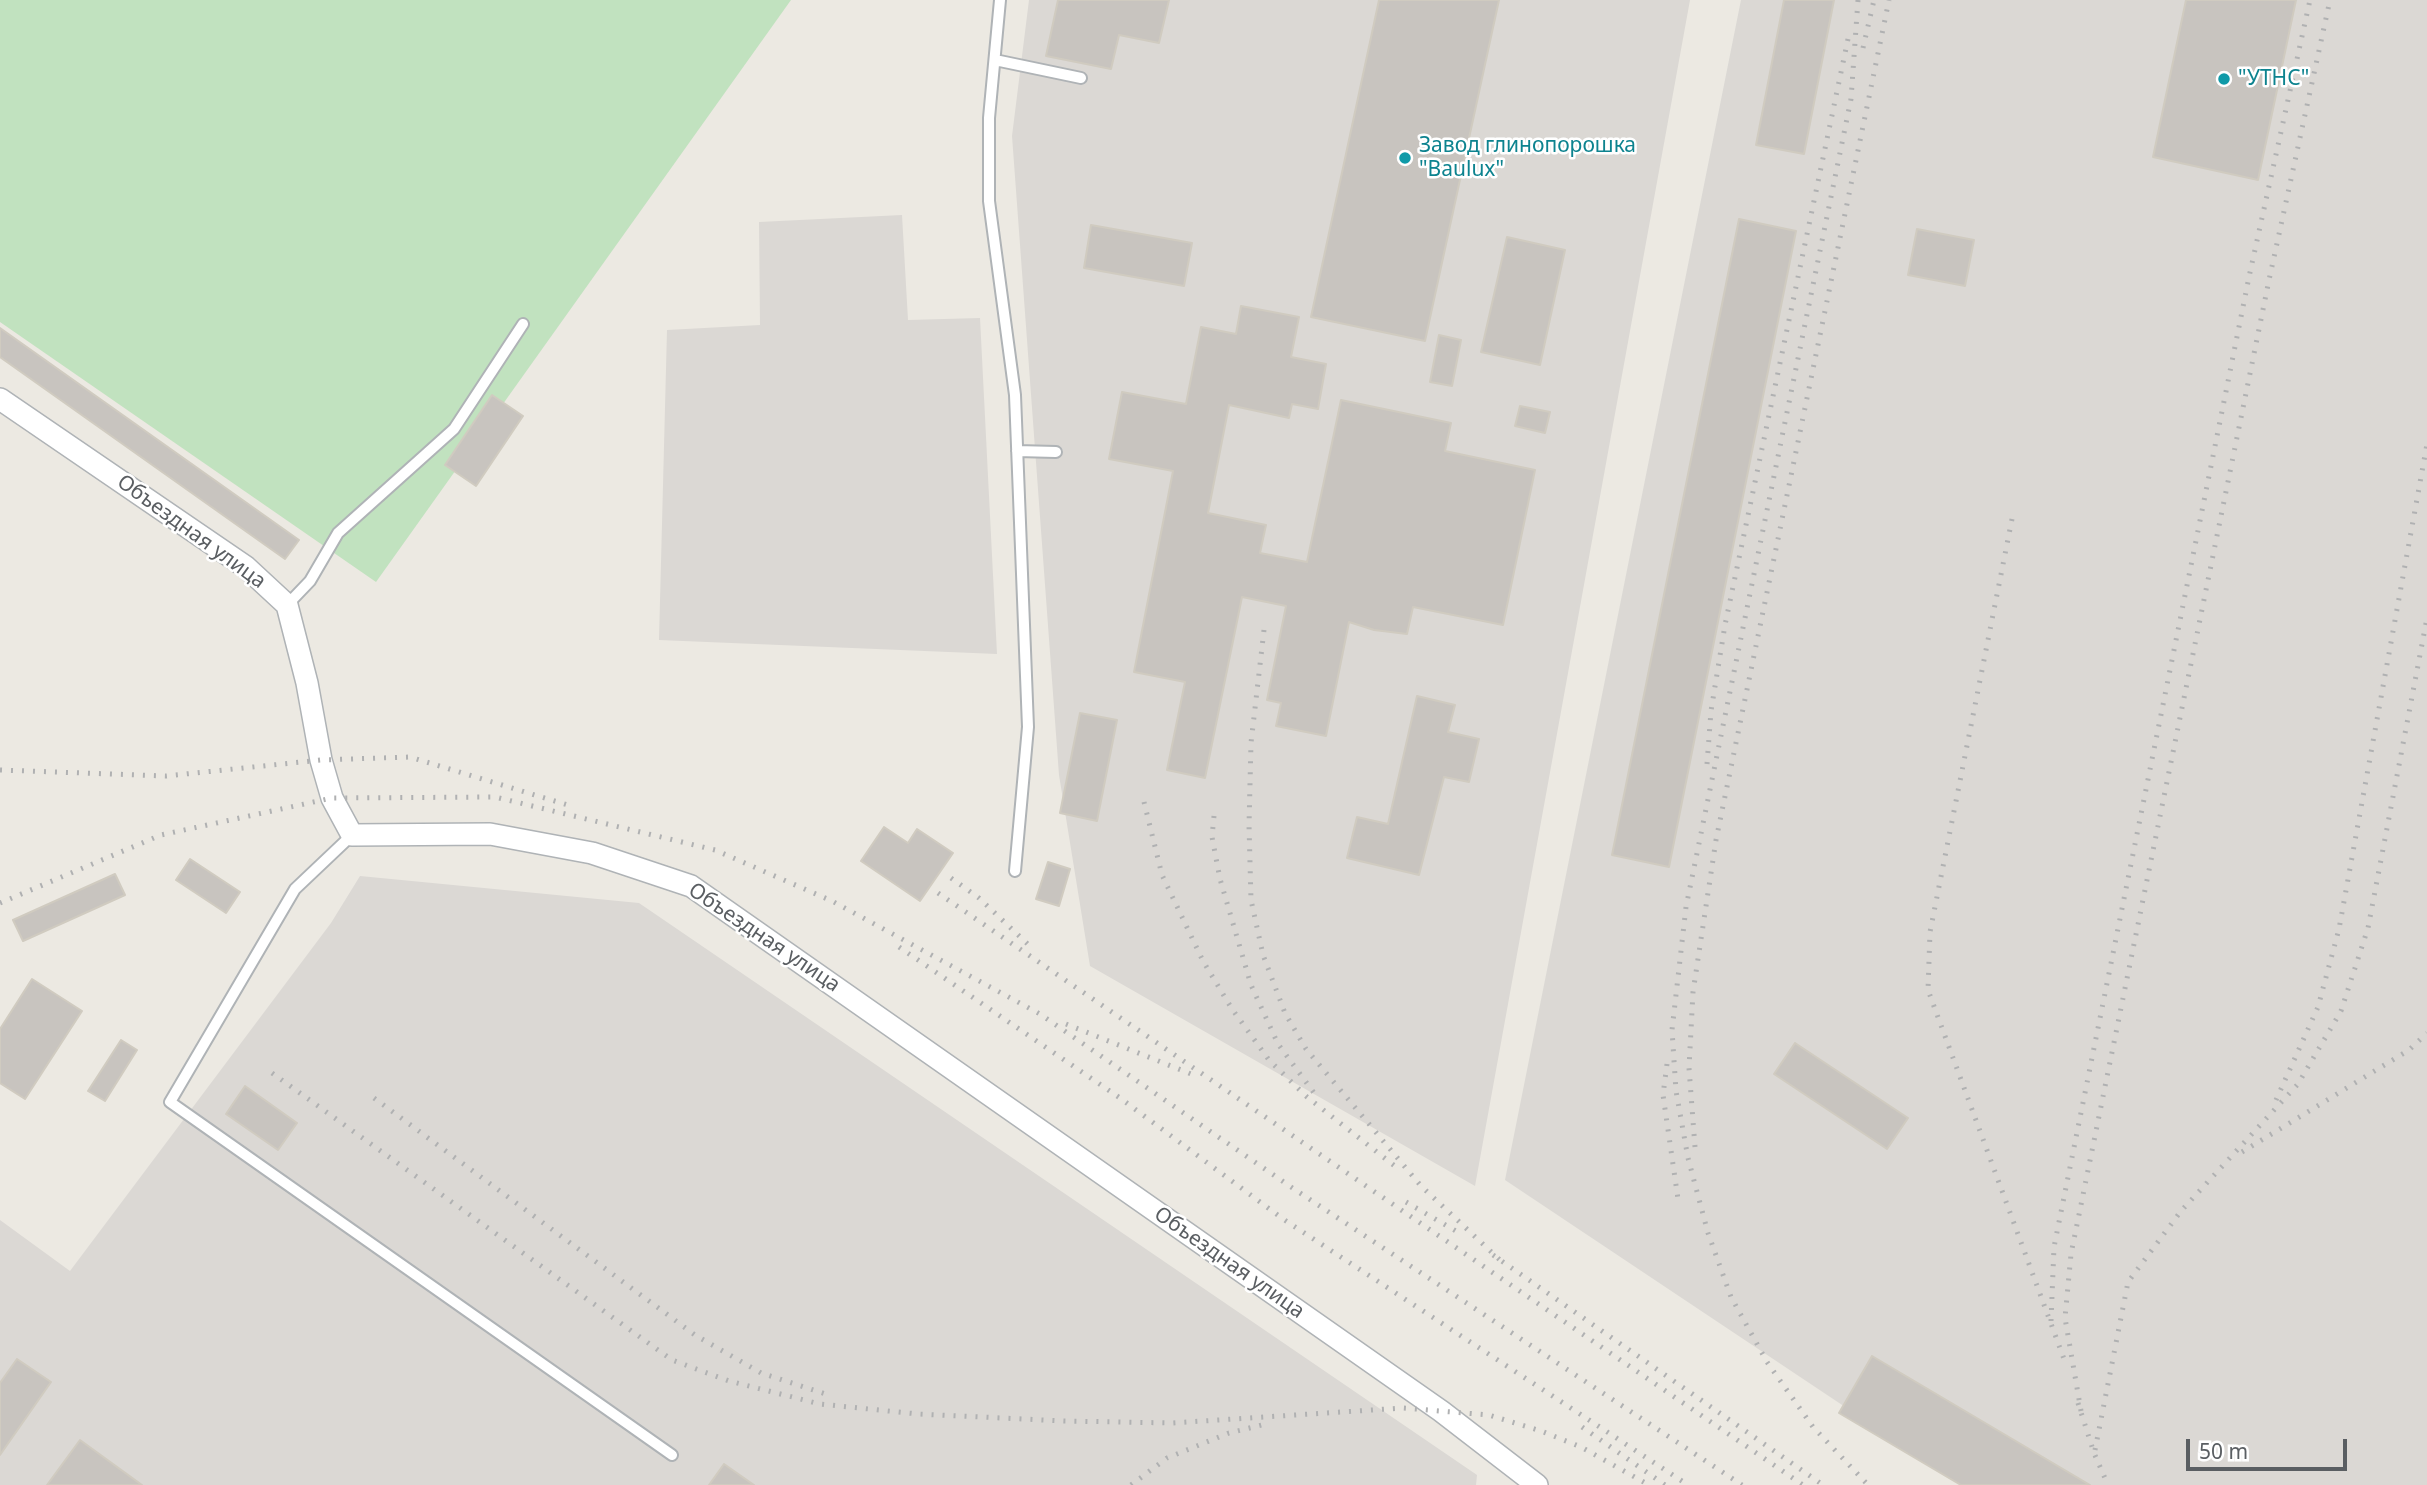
<!DOCTYPE html>
<meta charset="utf-8">
<style>
body{margin:0}
#map{position:relative;width:2427px;height:1485px;overflow:hidden;background:#ece9e2;font-family:"Noto Sans",sans-serif}
canvas{display:block}
.scale{position:absolute;left:2186px;top:1439px;width:161px;height:32px;box-sizing:border-box;border:4px solid #5a5e62;border-top:0;padding-left:9px;font-size:21px;line-height:24px;white-space:nowrap;color:#5a5e62;-webkit-text-stroke:5px #fff;paint-order:stroke}
</style>
<div id="map">
<canvas width="2427" height="1485"></canvas>
<div class="scale">50 m</div>
</div>
<script>
const g = document.querySelector('canvas').getContext('2d');
g.lineJoin = 'round';
function fillPath(path, color) {
  g.fillStyle = color;
  g.fill(path, 'evenodd');
}
function toPath(rows) {
  const path = new Path2D();
  for (const r of rows) {
    path.moveTo(r[0], r[1]);
    for (let i = 2; i < r.length; i += 2) path.lineTo(r[i], r[i + 1]);
  }
  return path;
}
function strokePath(path, color, width, dash) {
  g.strokeStyle = color;
  g.lineWidth = width;
  g.lineCap = dash ? 'butt' : 'round';
  g.setLineDash(dash || []);
  g.stroke(path);
}
function label(font, color, halo, rows, align = 'center') {
  g.font = font + ' "Noto Sans",sans-serif';
  g.lineWidth = 5;
  g.setLineDash([]);
  g.textBaseline = 'middle';
  g.strokeStyle = halo;
  g.fillStyle = color;
  for (const [text, x, y, turn = 0] of rows) {
    g.save();
    g.translate(x, y);
    g.rotate((+turn || 0) * Math.PI / 180);
    g.textAlign = isNaN(turn) ? turn : align;
    if (halo) g.strokeText(text, 0, 0);
    g.fillText(text, 0, 0);
    g.restore();
  }
}
fillPath(toPath([
 [1029,0,1690,0,1475,1186,1090,966,1059,775,1012,136],
 [1741,0,2427,0,2427,1485,1962,1485,1505,1180],
 [902,215,908,320,980,318,997,654,659,640,667,330,760,325,759,222],
 [360,876,639,903,1477,1475,1476,1485,0,1485,0,1220,70,1271,331,923]
]), '#dbd8d4');
fillPath(toPath([
 [0,0,791,0,376,582,0,322]
]), '#c1e2bf');
const building = toPath([
 [1058,0,1169,0,1159,43,1119,35,1111,69,1046,56,1058,0],
 [1379,0,1499,0,1425,341,1311,317,1379,0],
 [1784,0,1834,0,1804,154,1756,145,1784,0],
 [2186,0,2296,0,2258,180,2153,157,2186,0],
 [1739,219,1796,231,1669,867,1612,855,1739,219],
 [1091,225,1192,243,1184,286,1084,268,1091,225],
 [1917,229,1974,240,1965,286,1908,275,1917,229],
 [1507,237,1565,250,1540,365,1481,352,1507,237],
 [1241,306,1299,317,1291,357,1326,364,1318,409,1292,404,1289,418,1229,405,1208,513,1266,525,1260,553,1307,562,1341,400,1451,423,1445,451,1535,470,1503,625,1413,607,1407,634,1374,630,1349,622,1326,736,1276,726,1281,703,1267,700,1286,606,1242,597,1205,778,1167,770,1185,682,1134,672,1173,471,1109,459,1122,392,1186,404,1201,327,1236,334,1241,306],
 [0,328,299,540,285,559,0,357,0,328],
 [1439,335,1461,340,1452,386,1430,382,1439,335],
 [492,395,523,416,476,486,445,465,492,395],
 [1520,406,1550,412,1545,433,1515,426,1520,406],
 [1417,696,1455,705,1448,732,1479,739,1469,782,1444,777,1419,875,1347,858,1357,817,1388,824,1417,696],
 [1080,713,1117,720,1097,821,1060,813,1080,713],
 [884,827,908,843,917,829,953,853,920,901,861,861,884,827],
 [190,859,240,892,226,913,176,880,190,859],
 [1048,862,1070,869,1059,906,1036,899,1048,862],
 [115,874,125,895,23,941,13,920,115,874],
 [32,979,82,1011,25,1099,0,1083,0,1029,32,979],
 [121,1040,137,1050,105,1101,88,1091,121,1040],
 [1795,1043,1908,1118,1887,1149,1774,1074,1795,1043],
 [245,1086,297,1123,278,1150,226,1114,245,1086],
 [1872,1356,2090,1485,1961,1485,1839,1413,1872,1356],
 [17,1359,51,1382,0,1455,0,1383,17,1359],
 [80,1440,142,1485,47,1485,80,1440],
 [724,1464,754,1485,709,1485,724,1464]
]);
fillPath(building, '#c8c4bf');
strokePath(building, '#d0cbc0', 2);
const lane = toPath([
 [1000,0,989,118,989,201,1015,395,1028,727,1015,871],
 [995,60,1081,78],
 [1017,451,1056,452],
 [287,605,310,581,338,533,454,429,523,324],
 [352,835,295,889,170,1102,672,1455]
]);
const street = toPath([
 [0,399,246,567,287,605,307,683,321,760,332,798,352,835,490,834,592,853,691,886,1441,1411,1537,1485]
]);
strokePath(lane, '#afb3b6', 14);
strokePath(street, '#afb3b6', 24);
strokePath(lane, '#fff', 10);
strokePath(street, '#fff', 21);
strokePath(toPath([
 [1858,0,1851,99,1686,907,1672,1030,1676,1091,1688,1158,1708,1233,1731,1297,1767,1362,1813,1427,1868,1485],
 [1863,48,1874,0],
 [2012,519,1930,932,1928,990,2064,1359],
 [1264,630,1251,743,1249,825,1251,900,1263,955,1285,1013,1306,1049,1421,1186,1501,1261],
 [1707,764,1711,711,1725,625,1848,39],
 [0,770,166,776,321,760,410,757,571,806],
 [1144,802,1162,875,1203,961,1232,1009,1269,1060,1307,1097,1396,1167],
 [1214,816,1212,837,1220,879,1251,985,1278,1044,1317,1097],
 [951,878,979,898,1033,949],
 [938,893,1803,1485],
 [0,903,161,835,332,798,495,797,715,850,832,901,1040,1014,1291,1187,1742,1485],
 [899,947,1120,1098,1283,1219,1688,1485],
 [1066,1024,1196,1076],
 [1667,1064,1663,1095,1678,1199],
 [272,1073,672,1360,729,1381,820,1404,918,1414,1065,1421,1172,1423,1403,1408,1489,1415,1541,1431,1581,1447,1649,1485],
 [374,1098,695,1335,761,1373,832,1396],
 [2276,1100,2318,1007,2339,929,2427,444],
 [1695,1147,1689,1068,1693,992,1716,840,1889,0],
 [2242,1152,2409,1050,2427,1033],
 [1406,1202,1461,1234],
 [1493,1255,1823,1485],
 [2051,1321,2054,1247,2249,277,2310,0],
 [2078,1403,2094,1453,2108,1485],
 [2081,1411,2065,1318,2071,1254,2269,280,2330,0],
 [1582,1427,1665,1485],
 [2095,1450,2128,1282,2181,1211,2298,1084,2341,1011,2368,928,2427,618],
 [1131,1485,1167,1458,1229,1433,1262,1425]
]), '#b0b1b2', 5, [2, 9]);
for (const [x, y, r, color] of [
 [2224,79,7,"#0f9aa8"],
 [1405,158,7,"#0f9aa8"]
]) {
  const dot = new Path2D();
  dot.arc(x, y, r, 0, 2 * Math.PI);
  g.fillStyle = color;
  g.fill(dot);
  strokePath(dot, '#fff', 2.5);
}
label('21px', '#0d838f', '#fff', [
 ["\"УТНС\"",2238,79],
 ["Завод глинопорошка",1419,146],
 ["\"Baulux\"",1419,170]
], 'left');
label('21px', '#5a5e62', '#fff', [
 ["Объездная улица",191,532,36],
 ["Объездная улица",764,938,34],
 ["Объездная улица",1229,1263,35]
]);
</script>
